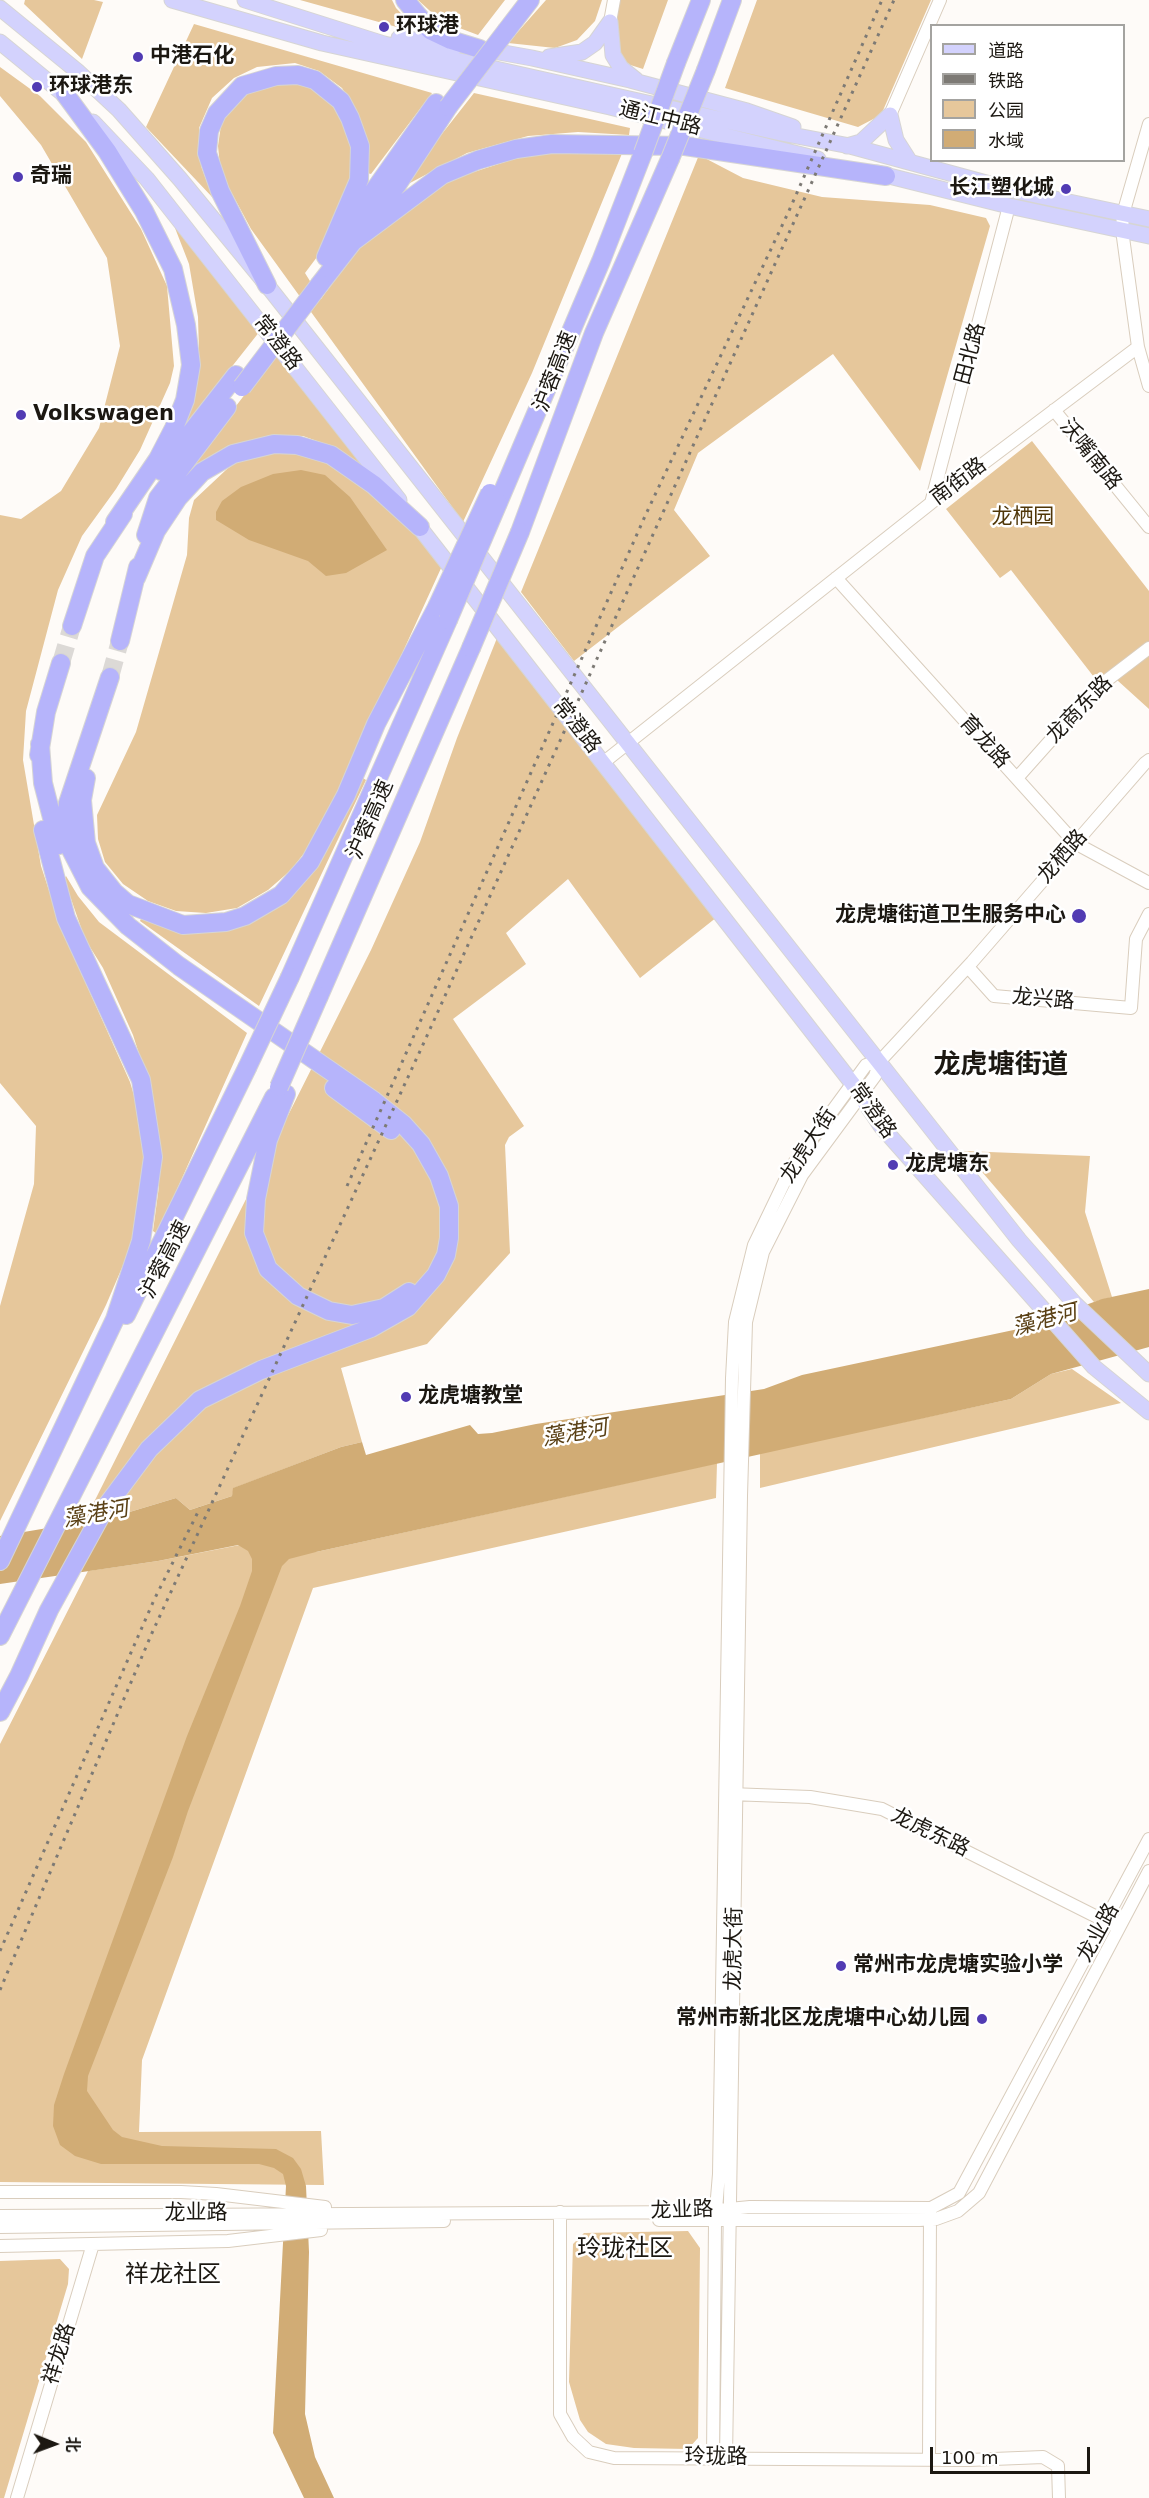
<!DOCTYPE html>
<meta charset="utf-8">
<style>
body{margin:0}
#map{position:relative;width:1149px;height:2498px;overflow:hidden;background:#fefbf8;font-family:"DejaVu Sans","Noto Sans SC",sans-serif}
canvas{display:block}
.legend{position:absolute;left:930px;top:24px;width:195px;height:138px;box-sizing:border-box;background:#fff;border:2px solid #a4a3a0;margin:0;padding:8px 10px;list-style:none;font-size:18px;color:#1c1812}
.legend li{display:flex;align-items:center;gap:12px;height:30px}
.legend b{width:30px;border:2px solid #a4a3a0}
.north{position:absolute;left:24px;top:2414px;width:60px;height:60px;-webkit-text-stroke:4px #fff;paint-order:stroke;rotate:91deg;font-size:16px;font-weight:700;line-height:24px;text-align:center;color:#1c1812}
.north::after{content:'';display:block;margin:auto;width:21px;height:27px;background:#1c1812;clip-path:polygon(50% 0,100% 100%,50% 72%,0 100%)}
.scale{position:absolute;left:930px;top:2447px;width:160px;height:27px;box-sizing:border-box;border:3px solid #1c1812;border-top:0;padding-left:8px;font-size:18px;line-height:21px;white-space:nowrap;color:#1c1812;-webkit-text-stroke:4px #fff;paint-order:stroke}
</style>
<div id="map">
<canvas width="1149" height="2498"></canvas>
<ul class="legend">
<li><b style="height:8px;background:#d3d2fd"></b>道路</li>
<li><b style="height:8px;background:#7d7a75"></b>铁路</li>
<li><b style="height:16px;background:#e6c79b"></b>公园</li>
<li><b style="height:16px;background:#d1ac75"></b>水域</li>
</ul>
<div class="north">北</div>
<div class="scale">100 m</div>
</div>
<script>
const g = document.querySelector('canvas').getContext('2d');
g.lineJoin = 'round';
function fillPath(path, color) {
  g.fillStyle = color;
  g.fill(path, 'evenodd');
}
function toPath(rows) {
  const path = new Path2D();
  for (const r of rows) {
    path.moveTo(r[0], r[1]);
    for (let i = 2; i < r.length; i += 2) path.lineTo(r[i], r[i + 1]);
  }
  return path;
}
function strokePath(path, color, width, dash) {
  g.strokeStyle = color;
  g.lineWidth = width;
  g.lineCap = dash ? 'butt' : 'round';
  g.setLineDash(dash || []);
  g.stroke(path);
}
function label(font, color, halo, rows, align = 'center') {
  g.font = font + ' "DejaVu Sans","Noto Sans SC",sans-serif';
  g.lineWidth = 5;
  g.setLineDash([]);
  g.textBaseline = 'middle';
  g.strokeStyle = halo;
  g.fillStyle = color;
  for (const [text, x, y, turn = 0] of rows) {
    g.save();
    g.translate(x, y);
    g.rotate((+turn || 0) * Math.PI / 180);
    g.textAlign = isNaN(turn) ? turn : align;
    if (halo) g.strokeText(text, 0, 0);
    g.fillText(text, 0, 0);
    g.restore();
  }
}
fillPath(toPath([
 [25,0,94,0,103,2,82,59,24,4],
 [300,0,392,0,396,8,412,25,411,31],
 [418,0,505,0,478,35,441,21],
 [546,0,602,0,595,21,577,40,555,48,508,43],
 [619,0,668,0,643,69,621,62,613,36],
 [757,0,931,0,881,115,858,127,725,88],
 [194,24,432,93,371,174,367,173,368,144,358,113,342,88,319,71,295,63,257,67,234,78,212,98,199,128,201,166,213,198,146,127],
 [0,67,40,96,86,142,141,229,167,286,174,366,170,383,140,450,116,489,82,536,58,590,26,711,23,760,41,866,62,930,130,1082,136,1102,144,1157,133,1242,106,1305,0,1521,0,1306,34,1184,36,1126,0,1083,0,515,21,519,61,491,99,428,120,346,107,258,41,145,0,96],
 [267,83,304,84,322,92,336,107,347,130,352,152,352,180,320,253,305,273,321,299,356,250,449,180,514,159,558,151,623,151,532,373,463,522,251,229,229,188,220,166,218,146,221,125,231,107,245,91],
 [474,93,630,128,629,135,578,132,528,136,467,153,410,183,405,181],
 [699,155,743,178,822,197,930,205,986,218,990,226,920,471,833,354,698,453,674,510,710,556,574,661,521,592],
 [178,225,260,331,185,426,180,422,194,391,199,353,198,317,189,264,175,228],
 [278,351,364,463,361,466,336,448,303,436,271,435,240,443,200,466,194,461],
 [1032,441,1149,591,1149,641,1097,681,1011,570,1000,578,946,509],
 [272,450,324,457,395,512,442,566,338,794,312,843,291,870,268,890,237,908,206,913,176,911,148,901,123,884,105,862,98,839,97,815,136,732,187,555,189,518,194,500,227,469,241,459],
 [497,638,717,917,640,978,568,879,506,933,526,964,453,1019,524,1126,509,1137,505,1145,510,1253,427,1344,341,1368,362,1442,341,1447,234,1488,232,1496,190,1510,176,1498,113,1517,84,1522,371,950,420,842,457,738],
 [1149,654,1149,709,1117,680],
 [363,778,366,780,259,1006,140,921,142,916,174,929,264,913],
 [66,876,78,896,99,922,247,1033,157,1234,153,1231,159,1186,159,1143,150,1088,133,1035,103,968,85,939,64,879],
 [964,1151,1090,1156,1085,1212,1112,1297,1094,1302],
 [1072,1369,1121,1403,760,1488,760,1453,1011,1399,1051,1374],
 [717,1463,716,1498,313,1588,142,2060,139,2132,321,2131,324,2185,0,2182,0,1744,88,1571,158,1561,311,1531,316,1552],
 [688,2231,700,2248,698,2438,688,2449,634,2448,606,2444,588,2432,580,2420,569,2382,573,2244,584,2233],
 [60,2259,69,2269,68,2284,4,2498,0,2498,0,2261]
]), '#e6c79b');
fillPath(toPath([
 [301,470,325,475,350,497,387,550,346,573,326,576,308,561,249,540,216,520,216,512,222,501,241,487,273,474],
 [1149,1289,1149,1347,1051,1374,1011,1399,316,1552,289,1559,282,1566,188,1811,173,1857,88,2076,87,2091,113,2130,122,2137,162,2146,276,2149,293,2158,301,2169,306,2186,309,2252,305,2414,315,2457,334,2498,304,2498,273,2433,286,2186,283,2174,274,2168,259,2164,101,2164,75,2156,60,2145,53,2126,54,2105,64,2074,187,1736,240,1606,252,1571,252,1559,248,1551,238,1545,158,1561,0,1584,0,1536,113,1517,176,1498,190,1510,232,1496,233,1488,341,1447,362,1442,366,1455,470,1425,478,1434,492,1433,536,1424,764,1389,802,1375,1023,1328,1102,1299]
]), '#d1ac75');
strokePath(toPath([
 [61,663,72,626],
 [110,677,120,641]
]), '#dcd9d6', 18, [18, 9]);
const minor = toPath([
 [610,22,614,0],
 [890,115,940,0],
 [1138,347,1149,386],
 [1054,410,1149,527],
 [931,503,1009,206],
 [836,578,1075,843,1149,883],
 [604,762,931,503,1138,347,1122,230,1123,214,1149,124],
 [1017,778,1098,687,1149,648],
 [968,967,994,996,1131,1008,1136,939,1149,914],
 [730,1794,810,1797,882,1809,1113,1925],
 [0,2192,181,2192,216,2194,325,2207],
 [560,2212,560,2414,573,2437,589,2452,614,2458,969,2460,1043,2457,1058,2466,1059,2498],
 [0,2216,698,2212,750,2207,931,2208,959,2193,1149,1839],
 [659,2220,919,2220,936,2219,958,2211,979,2193,1149,1871],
 [0,2227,444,2221],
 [0,2246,228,2241,321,2230],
 [713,2458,715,2221,719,2174,732,1378,735,1322,754,1245,792,1166,866,1065,880,1061],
 [726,2458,741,1496,746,1322,763,1252,802,1175,875,1076,880,1061,972,962,1145,763,1149,760],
 [929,2459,930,2211],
 [17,2498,93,2244]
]);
const major = toPath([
 [172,0,322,43,610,107,818,159],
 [245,0,384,44,781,133,850,146,1012,190,1149,219],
 [0,8,77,71,119,110,180,179,267,285,1019,1240,1075,1304,1149,1374],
 [610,22,613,55,621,68,636,80],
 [399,38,456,46],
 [0,42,72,101],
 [482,49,532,58,630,80,747,111,793,127],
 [549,57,582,52,595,43,610,22],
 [890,115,896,140,910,162],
 [93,122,147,179,399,500],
 [847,146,861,142,890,115],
 [877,173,1009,206,1149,236],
 [413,519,852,1083,881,1126,1094,1367,1149,1412]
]);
const highway = toPath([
 [405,0,430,30,451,40,480,49],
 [507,30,530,0],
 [676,63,701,0],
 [706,70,732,0],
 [65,94,107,151,144,211,173,269,186,325,191,365,185,400,174,428,158,459,115,522],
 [347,229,436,103],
 [351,243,442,175,478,160,516,149,552,144,685,146,886,176],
 [320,284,397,185,448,107],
 [267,285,220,191,207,153,209,131,217,113,242,86,276,76,298,75,315,80,341,101,350,118,360,146,359,180,326,257],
 [161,471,236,375],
 [498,503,601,261,643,153],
 [520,532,594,333,670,159],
 [146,535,158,498,227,407],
 [136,578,156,531,178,498,202,472,233,454,274,444,297,445,331,455,374,485,420,527],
 [72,626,95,556,123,514],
 [120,641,138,567],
 [40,744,43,783,59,845],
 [39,755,46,712,61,663],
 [86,778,82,800,86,843,95,868,114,892,128,904,183,925,226,922,245,916,281,895,310,862,346,795,376,724,437,607],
 [290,977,448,620],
 [319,996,471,648],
 [334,1088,391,1130],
 [286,1094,268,1140,256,1199,254,1233,268,1269,298,1296,329,1311,352,1315,384,1308,409,1292],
 [126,1315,247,1068],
 [0,1561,115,1319,141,1241,153,1157,141,1080,66,918,43,830],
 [0,1636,274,1097],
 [0,1712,19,1676,49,1610,105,1508,149,1449,200,1400,261,1370,371,1328,408,1307,436,1275,446,1255,449,1238,449,1206,439,1176,421,1144,403,1124,374,1101,179,966,128,926,90,887,69,846,66,823,68,803,110,677]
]);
strokePath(minor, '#d9cdbd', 14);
strokePath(major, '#d6d5d4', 17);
strokePath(highway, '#d6d5d4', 20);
strokePath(minor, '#fff', 12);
strokePath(major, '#d3d2fd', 15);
strokePath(highway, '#b6b4fb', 18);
strokePath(toPath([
 [347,1186,646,514,788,213,882,0],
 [0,1951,154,1600,200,1508],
 [0,1990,152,1633,426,1038,894,0]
]), '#7d7a75', 3, [3, 6]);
const highwayBridge = toPath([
 [448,107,507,30],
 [643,153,676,63],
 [670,159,706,70],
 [242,387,320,284],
 [437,607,490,493],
 [448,620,498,503],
 [471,648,520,532],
 [247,1068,290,977],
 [279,1087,319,996]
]);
strokePath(highwayBridge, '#d6d5d4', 20, []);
strokePath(highwayBridge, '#b6b4fb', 18);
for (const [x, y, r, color] of [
 [384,27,6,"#513bb3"],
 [138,57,6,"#513bb3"],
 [37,87,6,"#513bb3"],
 [18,177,6,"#513bb3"],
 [1066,189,6,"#513bb3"],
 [21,415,6,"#513bb3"],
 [1079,916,8,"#513bb3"],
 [893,1165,6,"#513bb3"],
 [406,1397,6,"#513bb3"],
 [841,1966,6,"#513bb3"],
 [982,2019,6,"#513bb3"]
]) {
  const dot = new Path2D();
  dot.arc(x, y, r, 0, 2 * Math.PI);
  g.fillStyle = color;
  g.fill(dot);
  strokePath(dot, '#fff', 2);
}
label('bold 21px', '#1c1812', '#fff', [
 ["环球港",396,27],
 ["中港石化",150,57],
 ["环球港东",49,87],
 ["奇瑞",30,177],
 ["长江塑化城",1054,189,"right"],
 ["Volkswagen",33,415],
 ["龙虎塘街道卫生服务中心",1066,916,"right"],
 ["龙虎塘东",905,1165],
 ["龙虎塘教堂",418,1397],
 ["常州市龙虎塘实验小学",853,1966],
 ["常州市新北区龙虎塘中心幼儿园",970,2019,"right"]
], 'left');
label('21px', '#1c1812', '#fff', [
 ["通江中路",660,119,14],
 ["常澄路",277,343,52],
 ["田北路",971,354,-75],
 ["沪蓉高速",556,372,-69],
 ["沃嘴南路",1090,455,51],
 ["南街路",959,482,-37],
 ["龙商东路",1080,710,-46],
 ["常澄路",576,726,52],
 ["育龙路",984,742,48],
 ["沪蓉高速",371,820,-66],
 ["龙栖路",1063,857,-49],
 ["龙兴路",1043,1000,5],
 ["常澄路",872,1111,54],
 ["龙虎大街",809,1146,-57],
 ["沪蓉高速",166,1260,-63],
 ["龙虎东路",930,1833,26],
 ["龙业路",1099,1933,-61],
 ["龙虎大街",735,1949,-89],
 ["龙业路",682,2211,-2],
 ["龙业路",196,2214],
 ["祥龙路",60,2354,-73],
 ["玲珑路",716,2458]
]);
label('21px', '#4f3608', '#fff', [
 ["龙栖园",1023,518]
]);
label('italic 22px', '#5a4015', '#fff', [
 ["藻港河",1045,1321,-15],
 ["藻港河",575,1434,-10],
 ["藻港河",96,1515,-10]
]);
label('24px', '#1c1812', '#fff', [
 ["玲珑社区",625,2250],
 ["祥龙社区",173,2276]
]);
label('bold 27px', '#1c1812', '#fff', [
 ["龙虎塘街道",1001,1066]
]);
</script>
